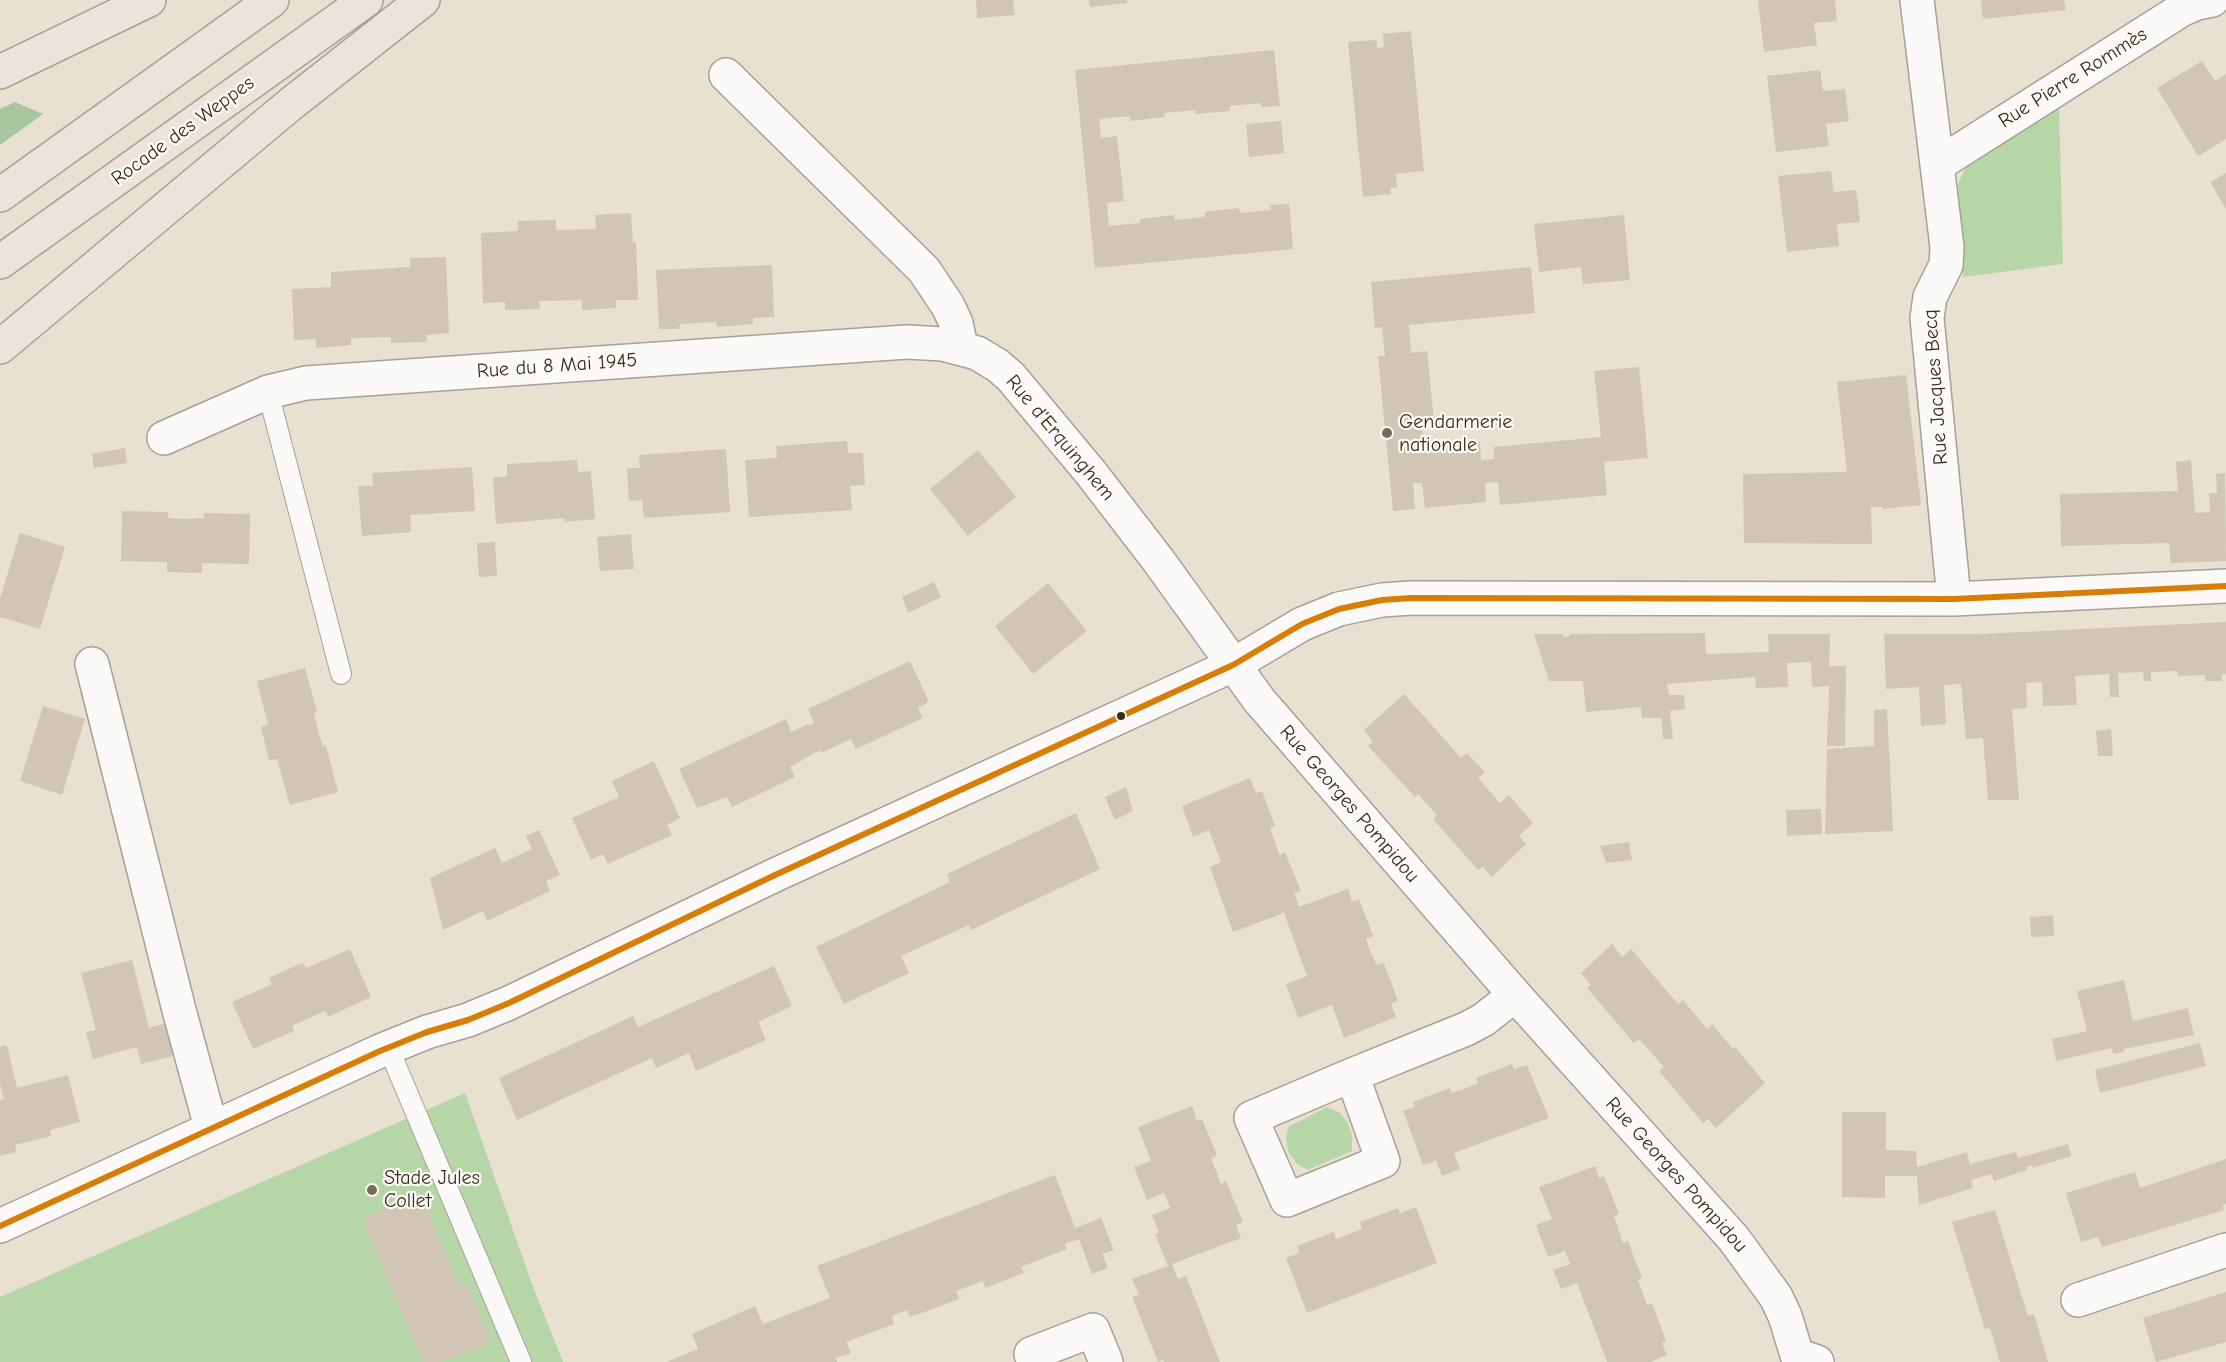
<!DOCTYPE html>
<meta charset="utf-8">
<style>
body{margin:0}
canvas{display:block;background:#e8e0d1}
</style>
<canvas width="2226" height="1362"></canvas>
<script>
const g = document.querySelector('canvas').getContext('2d');
g.lineJoin = 'round';
function fillPath(path, color) {
  g.fillStyle = color;
  g.fill(path, 'evenodd');
}
function toPath(rows) {
  const path = new Path2D();
  for (const r of rows) {
    path.moveTo(r[0], r[1]);
    for (let i = 2; i < r.length; i += 2) path.lineTo(r[i], r[i + 1]);
  }
  return path;
}
function strokePath(path, color, width, dash) {
  g.strokeStyle = color;
  g.lineWidth = width;
  g.lineCap = dash ? 'butt' : 'round';
  g.setLineDash(dash || []);
  g.stroke(path);
}
function label(font, color, halo, rows, align = 'center') {
  g.font = font + ' "Comic Neue",sans-serif';
  g.lineWidth = 4.5;
  g.setLineDash([]);
  g.textBaseline = 'middle';
  g.strokeStyle = halo;
  g.fillStyle = color;
  for (const [text, x, y, turn = 0] of rows) {
    g.save();
    g.translate(x, y);
    g.rotate((+turn || 0) * Math.PI / 180);
    g.textAlign = isNaN(turn) ? turn : align;
    if (halo) g.strokeText(text, 0, 0);
    g.fillText(text, 0, 0);
    g.restore();
  }
}
fillPath(toPath([
 [2059,107,2063,264,1963,277,1958,184,1968,163],
 [465,1093,533,1287,563,1362,0,1362,0,1297],
 [1327,1107,1340,1113,1348,1123,1352,1136,1352,1151,1308,1170,1297,1164,1289,1153,1286,1138,1288,1127]
]), '#b6d6a7');
fillPath(toPath([
 [15,102,43,114,0,145,0,109]
]), '#a7c69d');
fillPath(toPath([
 [976,0,1013,0,1015,15,977,18],
 [1089,0,1127,0,1127,3,1090,7],
 [1758,0,1835,0,1837,21,1814,23,1817,45,1764,52],
 [1981,0,2064,0,2066,10,1983,19],
 [1411,31,1424,171,1396,174,1397,188,1390,188,1391,194,1363,197,1348,42,1377,40,1377,48,1384,47,1383,34],
 [1274,50,1280,106,1261,107,1261,103,1230,106,1230,111,1195,114,1196,110,1164,113,1165,117,1130,121,1130,116,1099,119,1101,138,1117,136,1124,201,1107,203,1109,226,1140,223,1140,219,1174,215,1175,220,1205,217,1205,212,1239,208,1240,213,1271,210,1270,205,1289,204,1293,249,1095,268,1075,70],
 [2202,61,2215,81,2226,74,2226,139,2198,156,2157,88],
 [1820,70,1823,91,1845,89,1849,121,1826,124,1829,146,1776,152,1767,76],
 [1281,121,1284,153,1249,157,1246,124],
 [1831,171,1834,192,1856,190,1860,222,1837,224,1839,246,1787,252,1778,176],
 [2226,173,2226,209,2210,182],
 [631,213,633,243,636,242,638,300,616,300,616,308,582,310,582,300,539,301,540,309,505,310,505,302,483,303,481,233,518,231,518,221,556,220,556,230,596,229,595,215],
 [1624,215,1630,280,1583,284,1581,267,1539,272,1534,224],
 [446,257,449,333,426,335,427,342,391,343,391,337,351,338,351,345,316,348,316,339,294,340,292,289,331,287,331,272,410,267,410,258],
 [772,265,774,317,753,318,753,324,717,327,716,322,680,324,679,329,659,329,656,270],
 [1531,267,1535,313,1409,325,1411,353,1427,351,1434,421,1421,422,1424,447,1480,442,1481,460,1494,459,1494,447,1601,437,1594,371,1639,367,1648,458,1604,462,1607,495,1500,505,1498,482,1485,483,1486,502,1425,508,1422,483,1413,483,1415,509,1393,511,1378,356,1385,356,1382,327,1375,328,1371,282],
 [1906,375,1921,505,1883,509,1883,507,1871,507,1872,544,1744,543,1743,474,1847,472,1837,382],
 [847,441,848,453,863,453,865,485,850,486,852,510,749,517,745,460,777,458,776,446],
 [125,448,127,463,94,468,92,454],
 [726,449,730,512,644,518,642,500,629,501,627,468,640,468,639,455],
 [978,450,1016,497,968,536,930,489],
 [577,460,578,472,591,471,595,519,565,522,564,518,496,524,493,478,507,476,507,464],
 [2191,460,2195,513,2210,512,2209,493,2217,493,2216,474,2225,473,2226,561,2171,563,2169,543,2061,546,2060,494,2178,491,2176,462],
 [472,467,475,511,410,515,411,532,362,536,358,486,373,486,372,473],
 [122,511,168,512,168,518,186,519,204,518,204,513,250,514,249,564,202,563,202,573,167,572,167,562,121,561],
 [20,533,65,547,40,629,0,617,0,599],
 [631,534,634,569,600,571,597,537],
 [495,542,497,576,479,577,477,543],
 [934,582,941,597,908,613,902,597],
 [1048,583,1087,631,1033,674,995,626],
 [2226,622,2226,674,2222,674,2222,681,2205,681,2205,675,2178,676,2177,671,2151,672,2151,681,2144,681,2143,672,2118,673,2119,697,2110,697,2109,674,2075,676,2077,705,2043,706,2042,682,2026,683,2027,708,2012,709,2019,800,1988,800,1983,738,1966,739,1961,684,1944,685,1946,724,1921,726,1919,687,1886,689,1884,634,1981,634],
 [1705,633,1706,654,1769,652,1768,634,1830,634,1829,666,1846,666,1845,746,1827,746,1829,686,1812,687,1811,662,1787,663,1788,687,1756,688,1755,677,1667,684,1669,695,1684,695,1685,709,1670,711,1673,739,1663,739,1662,718,1642,718,1641,707,1586,712,1583,681,1549,681,1534,634,1563,634,1563,637,1570,636,1570,634],
 [910,661,929,702,918,708,923,718,856,749,851,739,821,753,820,750,790,767,795,777,732,807,727,797,697,808,679,769,786,719,791,732,808,724,809,726,814,723,808,709],
 [305,668,317,712,314,713,318,730,323,747,326,746,338,792,290,805,277,759,269,760,261,727,268,725,257,681],
 [1404,694,1461,758,1467,753,1485,772,1478,778,1500,803,1509,795,1533,823,1519,836,1526,844,1492,877,1483,867,1478,870,1433,819,1437,815,1418,794,1415,797,1368,746,1373,742,1364,730],
 [43,706,85,719,62,795,20,781],
 [1887,709,1893,831,1825,834,1827,749,1874,746,1874,710],
 [2111,729,2113,756,2098,756,2096,731],
 [654,761,680,818,667,825,672,835,608,864,603,854,591,860,572,818,619,797,612,781],
 [1250,778,1256,793,1262,791,1275,826,1270,828,1278,851,1280,855,1285,852,1301,891,1294,893,1299,907,1348,889,1352,902,1359,899,1373,936,1366,939,1371,953,1377,965,1384,963,1398,1001,1391,1004,1396,1017,1344,1038,1332,1005,1298,1018,1286,984,1307,976,1284,913,1233,932,1210,867,1221,862,1209,830,1193,837,1182,806],
 [1126,787,1133,811,1115,820,1105,797],
 [1821,809,1822,834,1787,836,1786,810],
 [1076,813,1100,869,971,930,969,925,901,956,909,973,844,1004,816,947,950,882,947,874],
 [539,830,560,875,546,881,550,891,487,921,483,911,443,930,430,878,495,848,502,863,532,849,526,836],
 [1629,842,1632,860,1606,863,1600,846],
 [2053,915,2054,936,2031,937,2030,917],
 [1612,944,1622,957,1631,949,1678,1004,1683,1000,1707,1029,1712,1024,1733,1049,1735,1047,1765,1083,1716,1128,1708,1119,1703,1123,1659,1071,1664,1067,1639,1039,1634,1043,1587,988,1591,985,1581,973],
 [350,949,371,997,328,1017,325,1011,292,1026,294,1031,253,1049,232,1002,272,984,269,978,286,970,303,963,306,968],
 [132,960,149,1028,173,1021,182,1054,141,1064,137,1047,93,1059,86,1032,96,1030,81,973],
 [774,966,792,1006,758,1022,766,1040,696,1071,689,1053,656,1068,652,1058,517,1120,499,1078,633,1016,638,1027],
 [2124,980,2133,1021,2188,1008,2194,1035,2124,1049,2124,1052,2113,1054,2112,1048,2056,1061,2052,1039,2087,1031,2077,991],
 [2200,1043,2206,1066,2100,1093,2095,1070],
 [7,1045,17,1088,68,1075,80,1122,50,1130,51,1136,15,1145,16,1152,0,1156,0,1100,4,1099,0,1084,0,1047],
 [1512,1064,1514,1069,1527,1065,1549,1118,1454,1153,1460,1169,1442,1176,1436,1161,1423,1165,1403,1111,1415,1107,1413,1102,1450,1088,1452,1093,1464,1089,1478,1083,1476,1078],
 [1192,1106,1197,1121,1202,1119,1217,1155,1211,1158,1221,1184,1226,1181,1243,1222,1236,1225,1241,1238,1172,1264,1178,1279,1186,1276,1220,1362,1164,1362,1163,1360,1158,1362,1132,1297,1139,1295,1132,1279,1168,1266,1155,1234,1159,1233,1152,1215,1170,1208,1164,1193,1147,1200,1134,1167,1151,1161,1138,1127],
 [1842,1112,1886,1112,1886,1150,1916,1151,1917,1167,1967,1152,1970,1164,2016,1152,2018,1158,2068,1144,2071,1156,2033,1168,2032,1165,2026,1167,2027,1170,1994,1181,1991,1174,1971,1180,1973,1188,1919,1205,1917,1176,1885,1176,1885,1198,1842,1197],
 [2226,1159,2226,1204,2222,1205,2224,1210,2102,1247,2098,1237,2081,1242,2066,1193,2135,1172,2140,1188],
 [1595,1166,1599,1178,1604,1176,1619,1214,1614,1216,1623,1243,1628,1241,1642,1278,1638,1280,1647,1305,1652,1303,1666,1341,1662,1343,1667,1355,1650,1362,1607,1362,1577,1283,1561,1289,1553,1270,1570,1264,1565,1251,1548,1257,1536,1225,1552,1219,1539,1187],
 [1055,1175,1075,1228,1101,1218,1114,1250,1102,1254,1108,1268,1092,1274,1079,1239,1065,1244,1067,1249,1021,1267,1024,1273,985,1288,983,1281,956,1291,959,1299,922,1313,910,1317,907,1310,892,1316,894,1324,846,1342,851,1353,836,1358,837,1362,666,1362,698,1349,692,1334,755,1306,763,1324,830,1298,817,1266],
 [421,1194,460,1287,468,1284,492,1341,442,1362,423,1362,362,1219],
 [1416,1207,1437,1263,1307,1313,1286,1258,1299,1253,1297,1246,1334,1232,1336,1239,1341,1237,1362,1229,1360,1222,1398,1208,1400,1213],
 [1995,1210,2028,1316,2034,1314,2048,1362,2000,1362,1990,1328,1985,1329,1952,1222],
 [2226,1292,2226,1342,2156,1362,2143,1318]
]), '#d1c6b6');
const service = toPath([
 [268,392,341,674],
 [388,1047,521,1362]
]);
const minor = toPath([
 [1917,0,1947,247,1946,265,1930,297,1927,318,1954,599],
 [726,75,924,270,948,306,956,323,961,347],
 [1937,165,2181,10,2197,3,2212,0],
 [164,438,268,392,306,383,907,342,943,344,977,353,997,365,1011,377,1091,473,1158,560,1259,700,1515,995,1734,1239,1776,1297,1785,1316,1797,1355,1817,1362],
 [92,664,179,1010,211,1127],
 [1352,1075,1383,1161,1287,1200,1251,1118,1352,1075,1466,1029,1483,1020,1515,995],
 [0,1226,380,1051,427,1032,468,1020,509,1003,775,875,1233,665,1302,624,1339,609,1382,600,1411,598,1954,599,2226,586],
 [2078,1300,2226,1250],
 [1031,1354,1093,1330,1106,1362]
]);
const trunk = toPath([
 [0,72,149,0],
 [0,195,272,0],
 [0,262,366,0],
 [0,347,292,103,423,0]
]);
strokePath(service, '#a6a096', 22);
strokePath(minor, '#a6a096', 36);
strokePath(trunk, '#a6a096', 36);
strokePath(service, '#fcfaf8', 20);
strokePath(minor, '#fcfaf8', 33);
strokePath(trunk, '#ece4dc', 33);
strokePath(toPath([
 [0,1226,380,1051,427,1032,468,1020,509,1003,775,875,1233,665,1302,624,1339,609,1382,600,1411,598,1954,599,2226,586]
]), '#d87d06', 6);
for (const [x, y, r, color] of [
 [1387,433,6,"#786a5d"],
 [1121,716,5,"#3b2a1e"],
 [372,1190,6,"#786a5d"]
]) {
  const dot = new Path2D();
  dot.arc(x, y, r, 0, 2 * Math.PI);
  g.fillStyle = color;
  g.fill(dot);
  strokePath(dot, '#fdfcf7', 2);
}
label('20px', '#3b2a1e', '#fdfcf7', [
 ["Rue Pierre Rommès",2073,78,-32],
 ["Rocade des Weppes",183,131,-36],
 ["Rue du 8 Mai 1945",557,366,-4],
 ["Rue Jacques Becq",1936,387,-94],
 ["Rue d'Erquinghem",1060,438,50],
 ["Rue Georges Pompidou",1349,804,49],
 ["Rue Georges Pompidou",1676,1175,48]
]);
label('20px', '#3b2a1e', '#fdfcf7', [
 ["Gendarmerie",1399,422],
 ["nationale",1399,445],
 ["Stade Jules",384,1178],
 ["Collet",384,1201]
], 'left');
</script>
